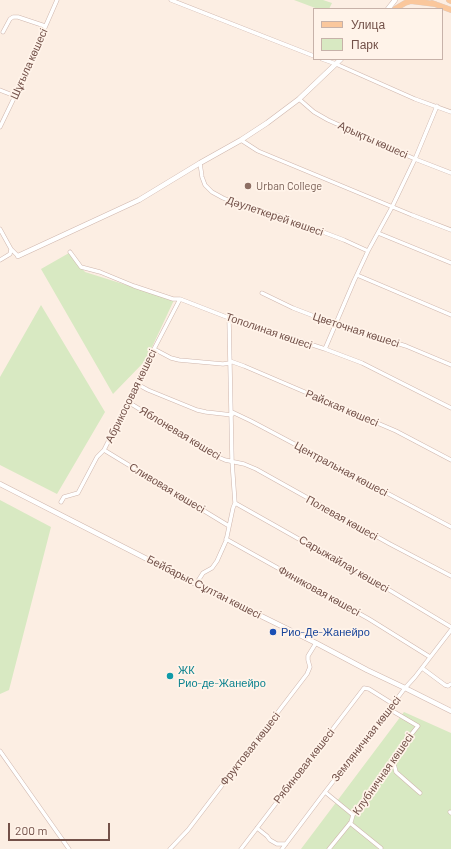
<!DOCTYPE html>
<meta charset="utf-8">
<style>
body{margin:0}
#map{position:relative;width:451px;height:849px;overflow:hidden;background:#fceee3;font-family:Barlow,sans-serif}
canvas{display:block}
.legend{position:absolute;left:313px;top:8px;width:130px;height:52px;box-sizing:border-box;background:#fff3e9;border:1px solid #c7b2a9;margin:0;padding:5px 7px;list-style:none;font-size:12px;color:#735149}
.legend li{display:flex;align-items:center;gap:8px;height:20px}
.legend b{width:20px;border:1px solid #c7b2a9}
.scale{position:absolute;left:8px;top:823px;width:102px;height:18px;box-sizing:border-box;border:2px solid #735149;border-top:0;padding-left:5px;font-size:12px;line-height:14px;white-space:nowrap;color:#735149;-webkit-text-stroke:3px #fff3e9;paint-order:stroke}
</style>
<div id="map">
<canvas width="451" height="849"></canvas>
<ul class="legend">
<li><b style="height:5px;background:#fac79c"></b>Улица</li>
<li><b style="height:11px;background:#d8e9c2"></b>Парк</li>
</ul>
<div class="scale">200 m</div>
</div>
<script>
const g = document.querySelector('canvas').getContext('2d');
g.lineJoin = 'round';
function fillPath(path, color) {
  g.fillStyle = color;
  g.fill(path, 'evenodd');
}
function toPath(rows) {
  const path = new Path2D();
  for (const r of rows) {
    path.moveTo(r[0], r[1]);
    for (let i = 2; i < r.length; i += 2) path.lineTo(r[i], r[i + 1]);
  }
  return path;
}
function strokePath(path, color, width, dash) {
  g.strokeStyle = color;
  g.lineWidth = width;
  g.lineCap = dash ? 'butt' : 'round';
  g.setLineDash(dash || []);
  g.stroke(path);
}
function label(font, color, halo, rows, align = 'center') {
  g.font = font + ' Barlow,sans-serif';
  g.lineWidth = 3.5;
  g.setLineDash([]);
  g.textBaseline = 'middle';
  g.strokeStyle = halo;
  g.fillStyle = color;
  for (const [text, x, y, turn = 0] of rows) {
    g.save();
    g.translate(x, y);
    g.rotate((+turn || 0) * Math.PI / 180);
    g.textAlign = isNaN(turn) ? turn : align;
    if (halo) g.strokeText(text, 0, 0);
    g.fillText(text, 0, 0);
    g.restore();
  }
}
fillPath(toPath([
 [294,0,323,0,332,3,329,9,318,9],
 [69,253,85,272,174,300,146,360,113,394,41,269],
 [41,305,105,412,57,494,0,465,0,377],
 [0,500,51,527,9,690,0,694],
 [404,712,451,733,451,849,301,849]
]), '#d8e9c2');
const minor = toPath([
 [171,0,314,56],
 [3,32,10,19,13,17,18,17,45,26],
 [322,59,336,64,415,99,451,112],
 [0,90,15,96],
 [299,99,314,112,328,120,415,159,451,173],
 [0,127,15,96,57,0],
 [241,140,258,151,412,215,451,230],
 [200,163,202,177,205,185,212,192,223,198,255,211,277,215,299,223,344,240,368,251],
 [0,229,11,249,18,256],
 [378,233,451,263],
 [70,252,81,267,100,272,134,286,173,299,180,299,229,318,325,349,362,363,451,408],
 [0,260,10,254,11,249],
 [357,275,451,315],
 [262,293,293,308,335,324,406,346,451,365],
 [154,349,171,358,179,360,223,364,230,363],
 [325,349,354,281,368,251,392,207,415,159,437,106],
 [230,361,244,366,396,431,451,460],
 [137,384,148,390,197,410,206,412,232,415],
 [128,402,218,457,225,460,244,464,256,469,390,544,451,576],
 [232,412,251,421,451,527],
 [104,450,229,526],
 [61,502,64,497,78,493,97,457,104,450,137,384,154,349,180,299],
 [235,503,391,591,451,627],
 [226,539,369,619,430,657],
 [196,584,203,573,212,568,217,561,226,541,233,508,235,503,232,461,229,318],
 [422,668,445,685,448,686,451,684],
 [0,751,69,849],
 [393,760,396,772,420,793],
 [325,792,353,815],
 [450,812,451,813],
 [350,823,381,848],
 [257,828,267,836,270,840,277,844,286,844],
 [170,849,188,830,307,674,310,667,308,660,308,656,316,643],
 [241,849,364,688,369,689,393,704],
 [282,849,325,792,396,700,405,688,415,677,451,630],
 [329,849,351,822,353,815,368,796,406,741,418,726,389,709]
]);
const tertiary = toPath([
 [388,9,395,0],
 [18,256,139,200,200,163,241,140,267,123,299,99,341,59],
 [0,484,196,584,316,643,367,670,405,688,451,711]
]);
const primary = toPath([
 [449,0,451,1],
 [432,3,451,10],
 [395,9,405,3,411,1,435,4]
]);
strokePath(minor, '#cfb6ad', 4.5);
strokePath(tertiary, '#cfb6ad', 5.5);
strokePath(primary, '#d8cecc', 6);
strokePath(minor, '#fff', 3.5);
strokePath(tertiary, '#fff', 4.5);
strokePath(primary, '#fac79c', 5.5);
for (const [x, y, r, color] of [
 [248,186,4,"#8d6e63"],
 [273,632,4,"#1a4fb4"],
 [170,676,4,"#0f9aa8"]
]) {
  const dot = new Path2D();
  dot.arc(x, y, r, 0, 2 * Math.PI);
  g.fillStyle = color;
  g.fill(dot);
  strokePath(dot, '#fff3e9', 1.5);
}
label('11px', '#735149', '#fff3e9', [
 ["Шұғыла көшесі",29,64,-66],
 ["Арықты көшесі",373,140,24],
 ["Дәулеткерей көшесі",275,216,19],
 ["Цветочная көшесі",356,330,18],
 ["Тополиная көшесі",269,331,19],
 ["Абрикосовая көшесі",131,396,-64],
 ["Райская көшесі",342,408,23],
 ["Яблоневая көшесі",180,433,31],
 ["Центральная көшесі",341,469,28],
 ["Сливовая көшесі",167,488,31],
 ["Полевая көшесі",342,518,29],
 ["Сарыжайлау көшесі",344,564,30],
 ["Бейбарыс Сұлтан көшесі",204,587,27],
 ["Финиковая көшесі",319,591,29],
 ["Земляничная көшесі",366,739,-52],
 ["Фруктовая көшесі",250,749,-52],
 ["Рябиновая көшесі",304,766,-52],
 ["Клубничная көшесі",383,774,-55]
]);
label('11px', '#785e54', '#fff3e9', [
 ["Urban College",256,186]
], 'left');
label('11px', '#164399', '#fff3e9', [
 ["Рио-Де-Жанейро",281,632]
], 'left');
label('11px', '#0d838f', '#fff3e9', [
 ["ЖК",178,670],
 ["Рио-де-Жанейро",178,683]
], 'left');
</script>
